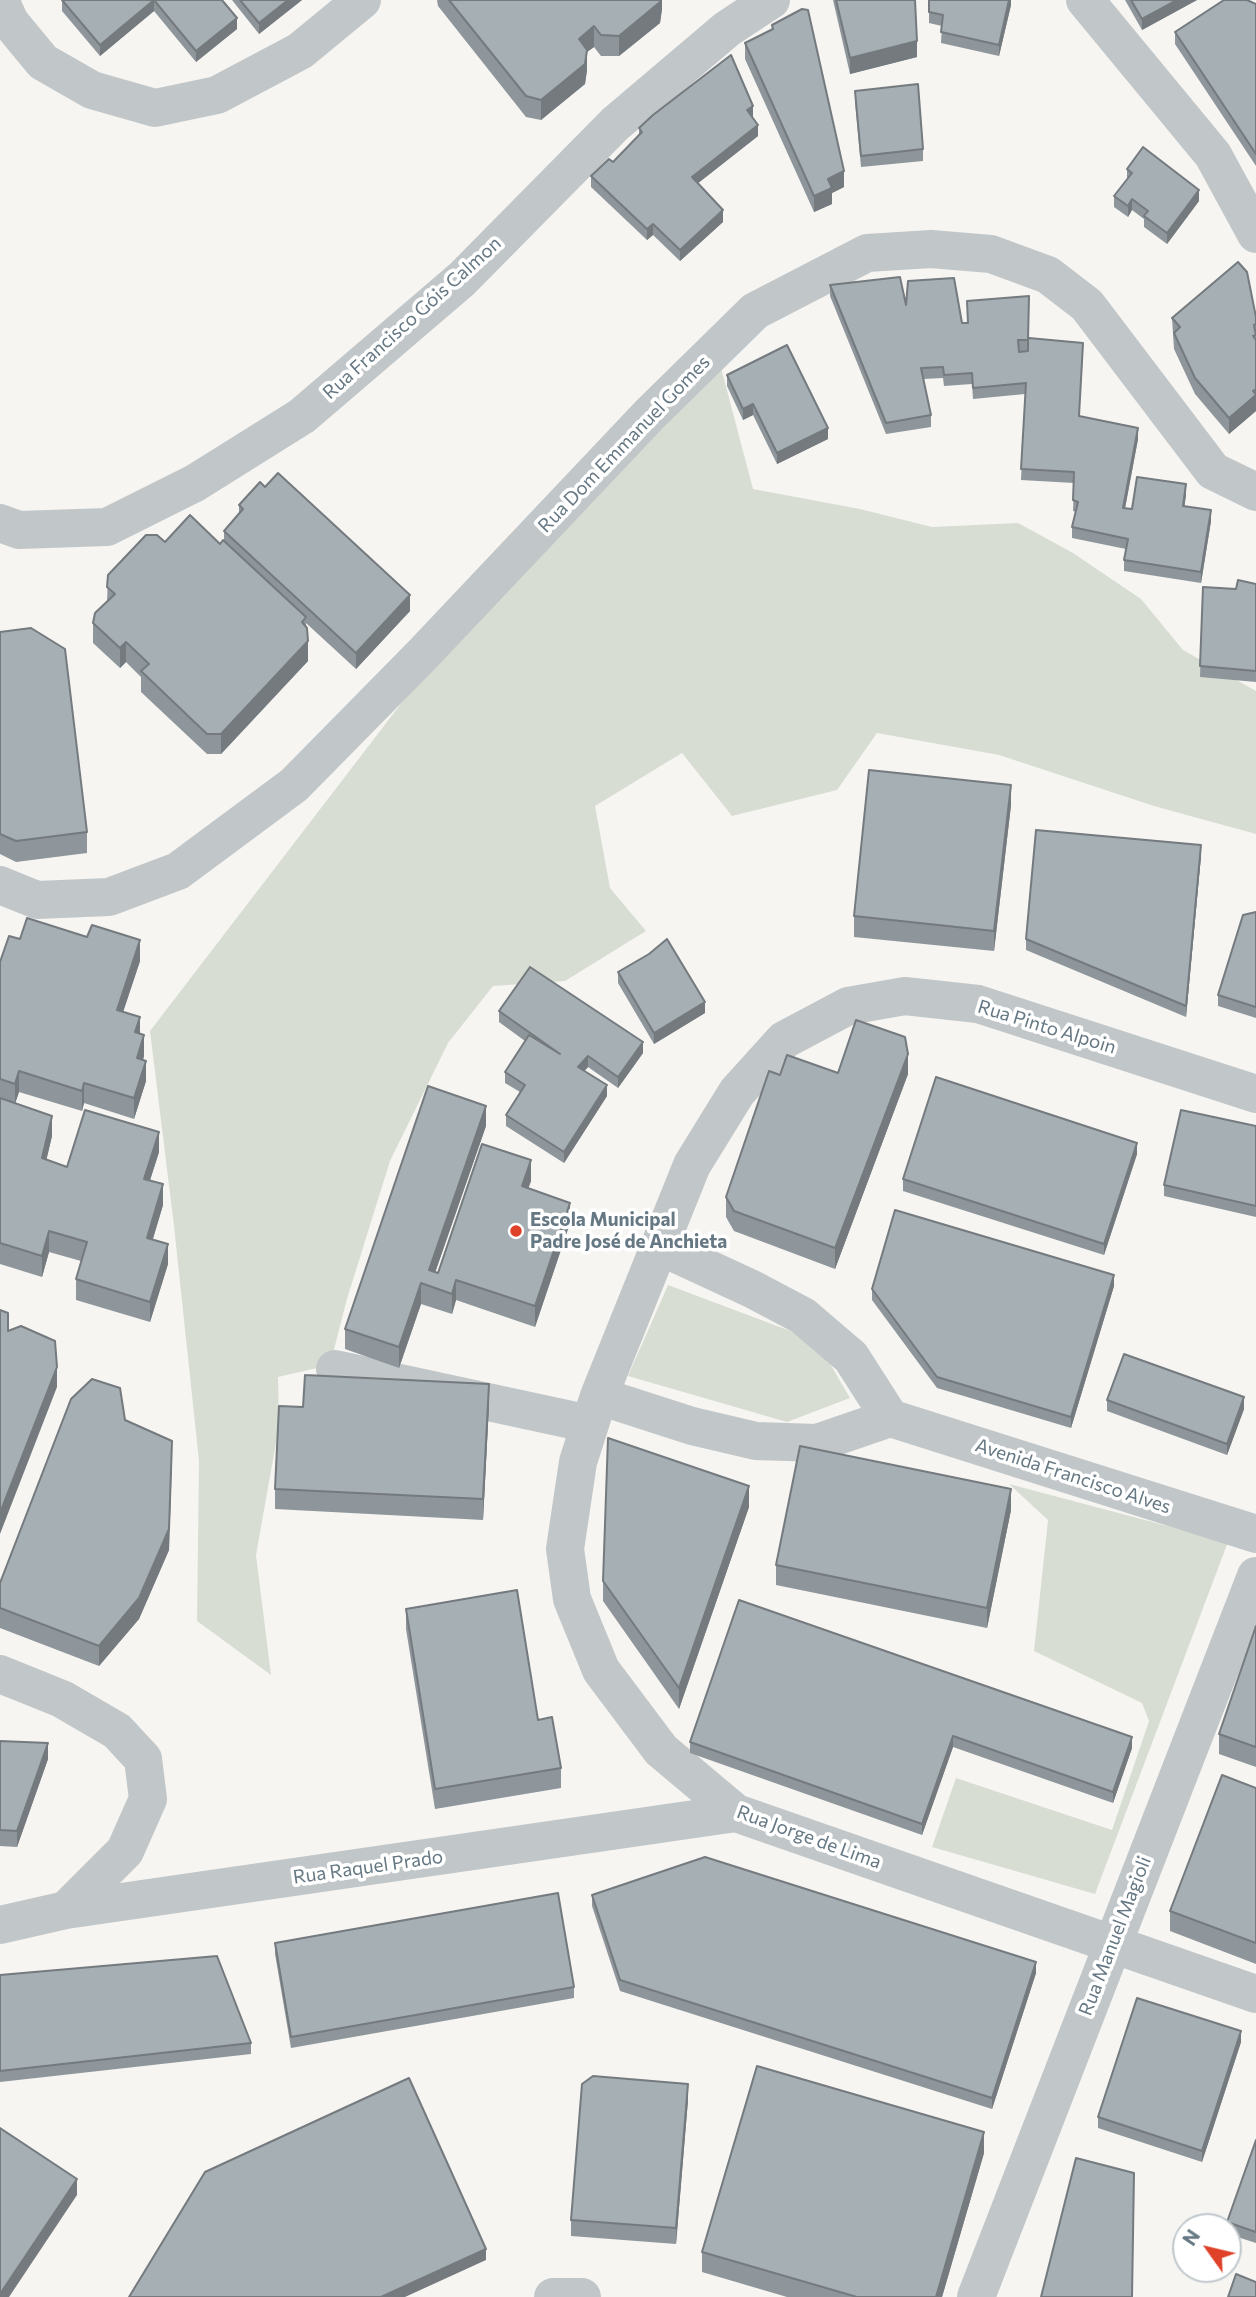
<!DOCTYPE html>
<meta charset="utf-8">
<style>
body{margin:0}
#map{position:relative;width:1256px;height:2297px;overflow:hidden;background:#f6f5f2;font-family:Commissioner,sans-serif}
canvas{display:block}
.north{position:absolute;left:1172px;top:2213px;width:70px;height:70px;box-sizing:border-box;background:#fff;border:2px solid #c1c9cd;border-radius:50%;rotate:304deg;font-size:19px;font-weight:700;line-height:28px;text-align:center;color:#657883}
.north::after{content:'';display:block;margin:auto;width:24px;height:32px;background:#df4229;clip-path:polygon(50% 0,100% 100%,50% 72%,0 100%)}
</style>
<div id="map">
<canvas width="1256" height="2297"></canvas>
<div class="north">N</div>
</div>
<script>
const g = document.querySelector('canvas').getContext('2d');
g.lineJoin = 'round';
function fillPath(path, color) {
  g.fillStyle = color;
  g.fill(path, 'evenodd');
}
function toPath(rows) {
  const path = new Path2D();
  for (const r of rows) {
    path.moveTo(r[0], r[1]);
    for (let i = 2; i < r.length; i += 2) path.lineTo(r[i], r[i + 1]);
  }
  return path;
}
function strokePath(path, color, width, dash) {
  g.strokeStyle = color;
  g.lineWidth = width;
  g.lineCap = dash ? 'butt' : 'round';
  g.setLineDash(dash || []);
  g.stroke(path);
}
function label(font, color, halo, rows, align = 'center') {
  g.font = font + ' Commissioner,sans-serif';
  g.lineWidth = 7;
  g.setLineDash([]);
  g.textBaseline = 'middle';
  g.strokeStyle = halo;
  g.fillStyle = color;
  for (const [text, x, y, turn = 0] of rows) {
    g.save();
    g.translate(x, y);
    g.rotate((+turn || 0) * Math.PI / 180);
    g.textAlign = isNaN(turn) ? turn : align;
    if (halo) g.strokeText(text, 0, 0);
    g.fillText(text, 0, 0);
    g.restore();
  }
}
fillPath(toPath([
 [719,360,753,489,860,509,932,527,1018,523,1073,553,1141,599,1183,650,1256,691,1256,834,1154,806,999,755,877,733,837,790,732,816,682,753,595,806,610,888,646,931,565,981,493,986,448,1043,390,1161,347,1299,330,1365,278,1377,279,1426,256,1555,271,1675,197,1621,199,1461,174,1226,150,1031,413,688],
 [668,1285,817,1341,850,1398,787,1422,628,1376],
 [1009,1484,1228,1542,1095,1894,932,1847,956,1778,1112,1830,1149,1721,1142,1703,1034,1651,1048,1520]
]), '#d8ddd3');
strokePath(toPath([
 [0,0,10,22,43,62,92,90,155,108,217,95,300,51,362,0],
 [1085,0,1213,155,1256,234],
 [0,523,19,530,107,527,195,483,302,416,462,279,615,124,727,29,771,0],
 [0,885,37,900,109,897,178,871,294,785,422,655,650,414,755,311,867,253,931,249,991,254,1048,275,1087,305,1213,471,1256,492],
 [1256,1094,978,1004,905,996,848,1006,784,1040,737,1092,692,1165,599,1396,578,1462,565,1549,572,1599,601,1670,661,1750,736,1813,1256,1994],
 [659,1246,752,1289,803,1316,851,1357,890,1418],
 [335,1369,590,1424],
 [599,1396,692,1426,756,1441,817,1443,890,1418,1256,1534],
 [0,1674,62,1699,117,1731,143,1759,148,1799,125,1851,66,1910],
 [0,1925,66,1910,736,1813],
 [553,2297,582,2297],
 [976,2297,1256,1576]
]), '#c1c6c8', 38);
fillPath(toPath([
 [62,0,222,0,237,29,196,62,154,11,100,56,62,11],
 [232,0,302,0,259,34],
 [437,0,662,0,662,9,660,23,619,56,601,56,594,47,587,52,587,70,585,84,541,120,526,117,438,6],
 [833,0,915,0,917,57,850,74],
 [929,0,1011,0,1011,5,999,56,941,43,942,26,929,23],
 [1125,0,1197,0,1142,30],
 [1256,4,1256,166,1175,44,1175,32],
 [772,25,844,187,832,193,832,204,814,212,745,59,745,43,772,29],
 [855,91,923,149,923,161,861,167,855,102],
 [753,117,758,136,698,183,723,222,680,261,653,235,647,240,591,187,591,176,613,162,639,135,639,128],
 [1127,169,1199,201,1167,244,1144,227,1144,219,1132,210,1128,217,1114,207,1114,196,1127,180],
 [830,285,906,305,962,323,968,323,967,301,1029,338,1083,354,1079,417,1138,439,1125,508,1132,509,1186,495,1184,506,1211,521,1201,583,1124,571,1124,560,1126,549,1072,538,1072,527,1076,512,1073,511,1074,483,1021,480,1025,394,973,399,972,384,944,386,943,378,923,379,931,415,931,427,886,434,830,296],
 [1256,317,1256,411,1229,434,1195,394,1174,349,1172,318],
 [727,375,828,439,777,464,753,415,743,420,727,386],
 [239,505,410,611,356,669,306,623,308,661,221,754,207,754,141,692,141,677,126,662,120,668,93,643,93,623,107,602,108,575,165,542,220,544,224,541,224,531,239,514],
 [1256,584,1256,682,1200,677,1203,587,1236,589],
 [0,632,87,832,87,853,16,862,0,854],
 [1011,805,994,951,854,937,854,916],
 [1201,856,1186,1017,1026,950,1026,939],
 [1256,912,1256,1018,1218,1006,1218,995],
 [20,939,140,961,123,1012,140,1034,144,1056,143,1060,146,1081,134,1119,84,1103,82,1111,19,1092,15,1103,52,1136,46,1160,67,1167,159,1152,150,1180,163,1205,153,1239,168,1264,150,1322,76,1300,76,1279,81,1261,49,1252,42,1277,0,1264,0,962],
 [618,972,705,1013,654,1044,618,983],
 [499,1011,643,1053,618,1088,588,1067,584,1071,607,1096,564,1163,506,1126,506,1115,520,1092,505,1083,505,1072,525,1041,499,1022],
 [838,1073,908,1074,835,1269,734,1231,726,1217,726,1197,780,1075],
 [486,1126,435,1273,438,1273,531,1181,528,1188,570,1223,535,1327,456,1300,452,1314,421,1304,399,1368,345,1349,345,1329],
 [1256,1126,1256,1217,1164,1196,1164,1185],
 [1137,1154,1104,1255,903,1191,903,1179],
 [1114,1286,1071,1428,937,1388,872,1300,872,1289],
 [1107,1400,1244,1409,1227,1455,1107,1411],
 [489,1405,483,1520,275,1509,275,1489],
 [125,1420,172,1462,169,1550,139,1619,99,1666,0,1628,0,1583],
 [749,1507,679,1709,603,1601,603,1581],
 [1011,1510,987,1628,776,1585,776,1565],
 [739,1600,1132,1748,1113,1803,953,1747,922,1835,690,1753,690,1742],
 [406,1609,538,1720,561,1768,561,1788,435,1809,406,1629],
 [1256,1626,1256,1767,1219,1754,1219,1734],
 [0,1741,48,1759,17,1847,0,1846],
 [1256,1788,1256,1964,1170,1931,1170,1911],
 [592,1895,1036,1973,992,2109,620,1991,592,1906],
 [275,1943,574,1987,574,1998,291,2048,275,1954],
 [0,1975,251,2043,251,2054,0,2082],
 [1241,2042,1202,2162,1098,2128,1098,2117],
 [688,2100,676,2244,571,2236,571,2220],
 [1256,2140,1256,2243,1228,2234,1228,2227,1227,2227,1227,2222],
 [984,2153,942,2297,787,2297,702,2272,702,2252]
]), '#8e969b');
fillPath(toPath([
 [154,0,154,11,100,56,100,45],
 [288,0,302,0,259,34,259,23],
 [661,0,662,0,662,9,660,23,619,56,619,36],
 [1009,0,1011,0,1011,5,999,56,999,45],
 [1177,0,1197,0,1142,30,1142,19],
 [237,18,237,29,196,62,196,51],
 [594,26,594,47,587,52,587,70,585,84,541,120,541,100,579,39],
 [917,41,917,57,850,74,850,58],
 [753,106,753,117,747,121,747,110],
 [758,125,758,136,692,188,692,177],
 [844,171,844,187,832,193,832,204,814,212,814,196,828,179],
 [1199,190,1199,201,1167,244,1167,233],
 [1132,199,1132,210,1128,217,1128,206],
 [723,210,723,222,680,261,680,250],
 [653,224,653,235,647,240,647,229],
 [1256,389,1256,411,1229,434,1229,418],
 [753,404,753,415,743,420,743,409],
 [828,428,828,439,777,464,777,453],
 [1138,428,1138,439,1123,519,1123,508],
 [1186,484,1186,495,1183,517,1183,506],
 [1211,510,1211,521,1201,583,1201,572],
 [410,595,410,611,356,669,356,653],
 [308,641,308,661,221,754,221,734],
 [126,642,126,662,120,668,120,648],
 [1011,785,1011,805,994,951,994,931],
 [1201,845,1201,856,1186,1017,1186,1006],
 [140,940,140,961,117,1030,117,1010],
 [705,1002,705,1013,654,1044,654,1033],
 [140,1017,140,1038,135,1032],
 [144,1035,144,1056,137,1078,137,1058],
 [643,1042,643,1053,618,1088,618,1077],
 [908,1054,908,1074,835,1269,835,1248],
 [588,1056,588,1067,578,1078,578,1067],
 [146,1061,146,1081,134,1119,134,1098],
 [19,1071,19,1092,15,1104,15,1084],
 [84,1083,84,1103,82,1111,82,1091],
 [607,1085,607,1096,564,1163,564,1152],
 [486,1106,486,1126,430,1287,429,1270],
 [52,1116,52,1136,42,1179,42,1158],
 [159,1132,159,1152,144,1199,144,1179],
 [1137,1143,1137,1154,1104,1255,1104,1244],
 [531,1160,531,1181,522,1206,522,1186],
 [163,1184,163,1205,147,1258,147,1238],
 [570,1203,570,1223,535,1327,535,1306],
 [49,1231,49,1252,42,1277,42,1256],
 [168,1244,168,1264,150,1322,150,1302],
 [1114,1275,1114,1286,1071,1428,1071,1417],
 [456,1280,456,1300,452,1314,452,1294],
 [421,1283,421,1304,399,1368,399,1347],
 [57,1367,57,1387,0,1534,0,1513],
 [489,1384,489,1405,483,1520,483,1499],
 [1244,1397,1244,1409,1227,1455,1227,1444],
 [172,1441,169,1550,139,1619,99,1666,99,1646],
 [749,1486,749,1507,679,1709,679,1688],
 [1011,1489,1011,1510,987,1628,987,1608],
 [953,1736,953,1747,922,1835,922,1824],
 [1132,1737,1132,1748,1113,1803,1113,1792],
 [48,1743,48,1759,17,1847,17,1831],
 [1036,1962,1036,1973,992,2109,992,2098],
 [1241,2031,1241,2042,1202,2162,1202,2151],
 [688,2084,688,2100,676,2244,676,2228],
 [984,2132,984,2153,942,2297,936,2297],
 [77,2179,77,2195,9,2297,0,2297,0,2294],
 [486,2249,486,2260,405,2297,381,2297]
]), '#747a7e');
const building = toPath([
 [62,0,154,0,100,45,62,0],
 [154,0,222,0,237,18,196,51,154,0],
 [240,0,288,0,259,23,240,0],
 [449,0,661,0,660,2,619,36,601,35,594,26,579,39,587,50,585,64,541,100,526,96,449,0],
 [836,0,915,0,917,41,850,58,836,0],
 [929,0,1009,0,999,45,941,32,943,15,929,12,929,0],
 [1131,0,1177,0,1142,19,1131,0],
 [1224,0,1247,0,1256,4,1256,154,1175,32,1224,0],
 [802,9,808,10,844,171,828,179,832,188,814,196,745,43,773,29,772,25,802,9],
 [731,55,753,106,747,110,758,125,692,177,723,210,680,250,653,224,647,229,591,176,609,159,613,162,642,132,639,128,653,115,731,55],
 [918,84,923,149,861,156,855,91,918,84],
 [1143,147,1199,190,1167,233,1144,216,1148,211,1132,199,1128,206,1114,196,1132,173,1127,169,1143,147],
 [1238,262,1247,272,1256,317,1256,324,1254,325,1256,335,1253,336,1256,340,1256,389,1253,391,1256,395,1229,418,1195,378,1174,333,1180,327,1172,318,1238,262],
 [900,277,906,305,908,281,954,278,962,323,968,323,967,301,1029,296,1028,340,1029,338,1083,343,1079,416,1138,428,1123,508,1132,509,1137,477,1186,484,1183,506,1211,510,1201,572,1124,560,1128,539,1072,527,1078,502,1073,500,1074,472,1021,469,1026,383,973,388,972,373,944,375,943,367,921,368,931,415,886,423,830,285,900,277],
 [1018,340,1028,340,1028,351,1019,352,1018,340],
 [787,345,828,428,777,453,753,404,743,409,727,375,787,345],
 [278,473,410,595,356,653,224,531,243,509,239,505,260,482,265,487,278,473],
 [190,515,220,544,223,540,306,617,302,622,307,628,308,641,221,734,207,734,141,671,149,664,126,642,120,648,93,623,95,613,115,594,107,587,108,575,146,535,157,535,165,542,190,515],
 [1238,580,1256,584,1256,671,1200,666,1203,587,1236,589,1238,580],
 [31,628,65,649,87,832,16,841,0,834,0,632,31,628],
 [869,770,1011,785,994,931,854,916,869,770],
 [1036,830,1201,845,1186,1006,1026,939,1036,830],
 [1256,912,1256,1007,1218,995,1243,915,1256,912],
 [27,918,87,937,92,925,140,940,117,1010,140,1017,135,1032,144,1035,137,1058,146,1061,134,1098,84,1083,82,1091,19,1071,15,1084,0,1079,0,962,9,936,20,939,27,918],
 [667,939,705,1002,654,1033,618,972,649,954,667,939],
 [530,967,643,1042,618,1077,588,1056,578,1067,607,1085,564,1152,506,1115,525,1085,505,1072,529,1035,560,1054,499,1011,530,967],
 [856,1020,905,1037,908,1054,835,1248,734,1211,726,1197,769,1071,780,1075,787,1055,838,1073,856,1020],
 [936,1077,1137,1143,1104,1244,903,1179,936,1077],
 [428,1086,486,1106,429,1270,438,1273,482,1144,531,1160,522,1186,570,1203,535,1306,456,1280,452,1294,421,1283,399,1347,345,1329,428,1086],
 [0,1098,52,1116,42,1158,67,1167,85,1110,159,1132,144,1179,163,1184,147,1238,168,1244,150,1302,76,1279,87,1242,49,1231,42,1256,0,1243,0,1098],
 [1181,1110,1256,1126,1256,1206,1164,1185,1181,1110],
 [895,1210,1114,1275,1071,1417,937,1377,872,1289,895,1210],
 [0,1310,8,1313,8,1331,21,1326,55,1341,57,1367,0,1513,0,1310],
 [1124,1354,1244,1397,1227,1444,1107,1400,1124,1354],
 [305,1375,489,1384,483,1499,275,1489,279,1406,303,1407,305,1375],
 [92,1379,120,1388,125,1420,172,1441,169,1529,139,1598,99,1646,0,1608,0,1583,71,1399,92,1379],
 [608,1438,749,1486,679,1688,603,1581,608,1438],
 [800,1446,1011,1489,987,1608,776,1565,800,1446],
 [517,1590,538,1720,552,1717,561,1768,435,1789,406,1609,517,1590],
 [739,1600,1132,1737,1113,1792,953,1736,922,1824,690,1742,739,1600],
 [1256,1626,1256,1747,1219,1734,1256,1626],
 [0,1741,48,1743,17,1831,0,1830,0,1741],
 [1222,1775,1256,1788,1256,1943,1170,1911,1222,1775],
 [705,1857,1036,1962,992,2098,620,1980,592,1895,705,1857],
 [558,1893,574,1987,291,2037,275,1943,558,1893],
 [217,1956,251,2043,0,2071,0,1975,217,1956],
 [1137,1998,1241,2031,1202,2151,1098,2117,1137,1998],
 [757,2066,984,2132,936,2297,857,2297,702,2252,757,2066],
 [593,2076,688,2084,676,2228,571,2220,582,2084,593,2076],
 [409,2078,486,2249,381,2297,129,2297,205,2172,409,2078],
 [0,2128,77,2179,0,2294,0,2128],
 [1256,2140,1256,2232,1227,2222,1256,2140],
 [1076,2158,1134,2173,1132,2297,1041,2297,1076,2158],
 [1236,2274,1256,2282,1256,2297,1228,2297,1236,2274]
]);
fillPath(building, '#a5afb4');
strokePath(building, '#747a7e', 2);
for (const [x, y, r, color] of [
 [516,1231,7,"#df4229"]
]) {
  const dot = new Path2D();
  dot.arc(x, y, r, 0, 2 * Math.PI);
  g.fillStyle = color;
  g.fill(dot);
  strokePath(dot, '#fff', 2.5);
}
label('19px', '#657883', '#fff', [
 ["Rua Francisco Góis Calmon",412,318,-42],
 ["Rua Dom Emmanuel Gomes",624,444,-46],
 ["Rua Pinto Alpoin",1047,1027,17],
 ["Avenida Francisco Alves",1073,1476,18],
 ["Rua Jorge de Lima",809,1837,20],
 ["Rua Raquel Prado",368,1867,-8],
 ["Rua Manuel Magioli",1115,1936,-69]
]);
label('bold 19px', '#657883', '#fff', [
 ["Escola Municipal",530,1220],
 ["Padre José de Anchieta",530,1242]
], 'left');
</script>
